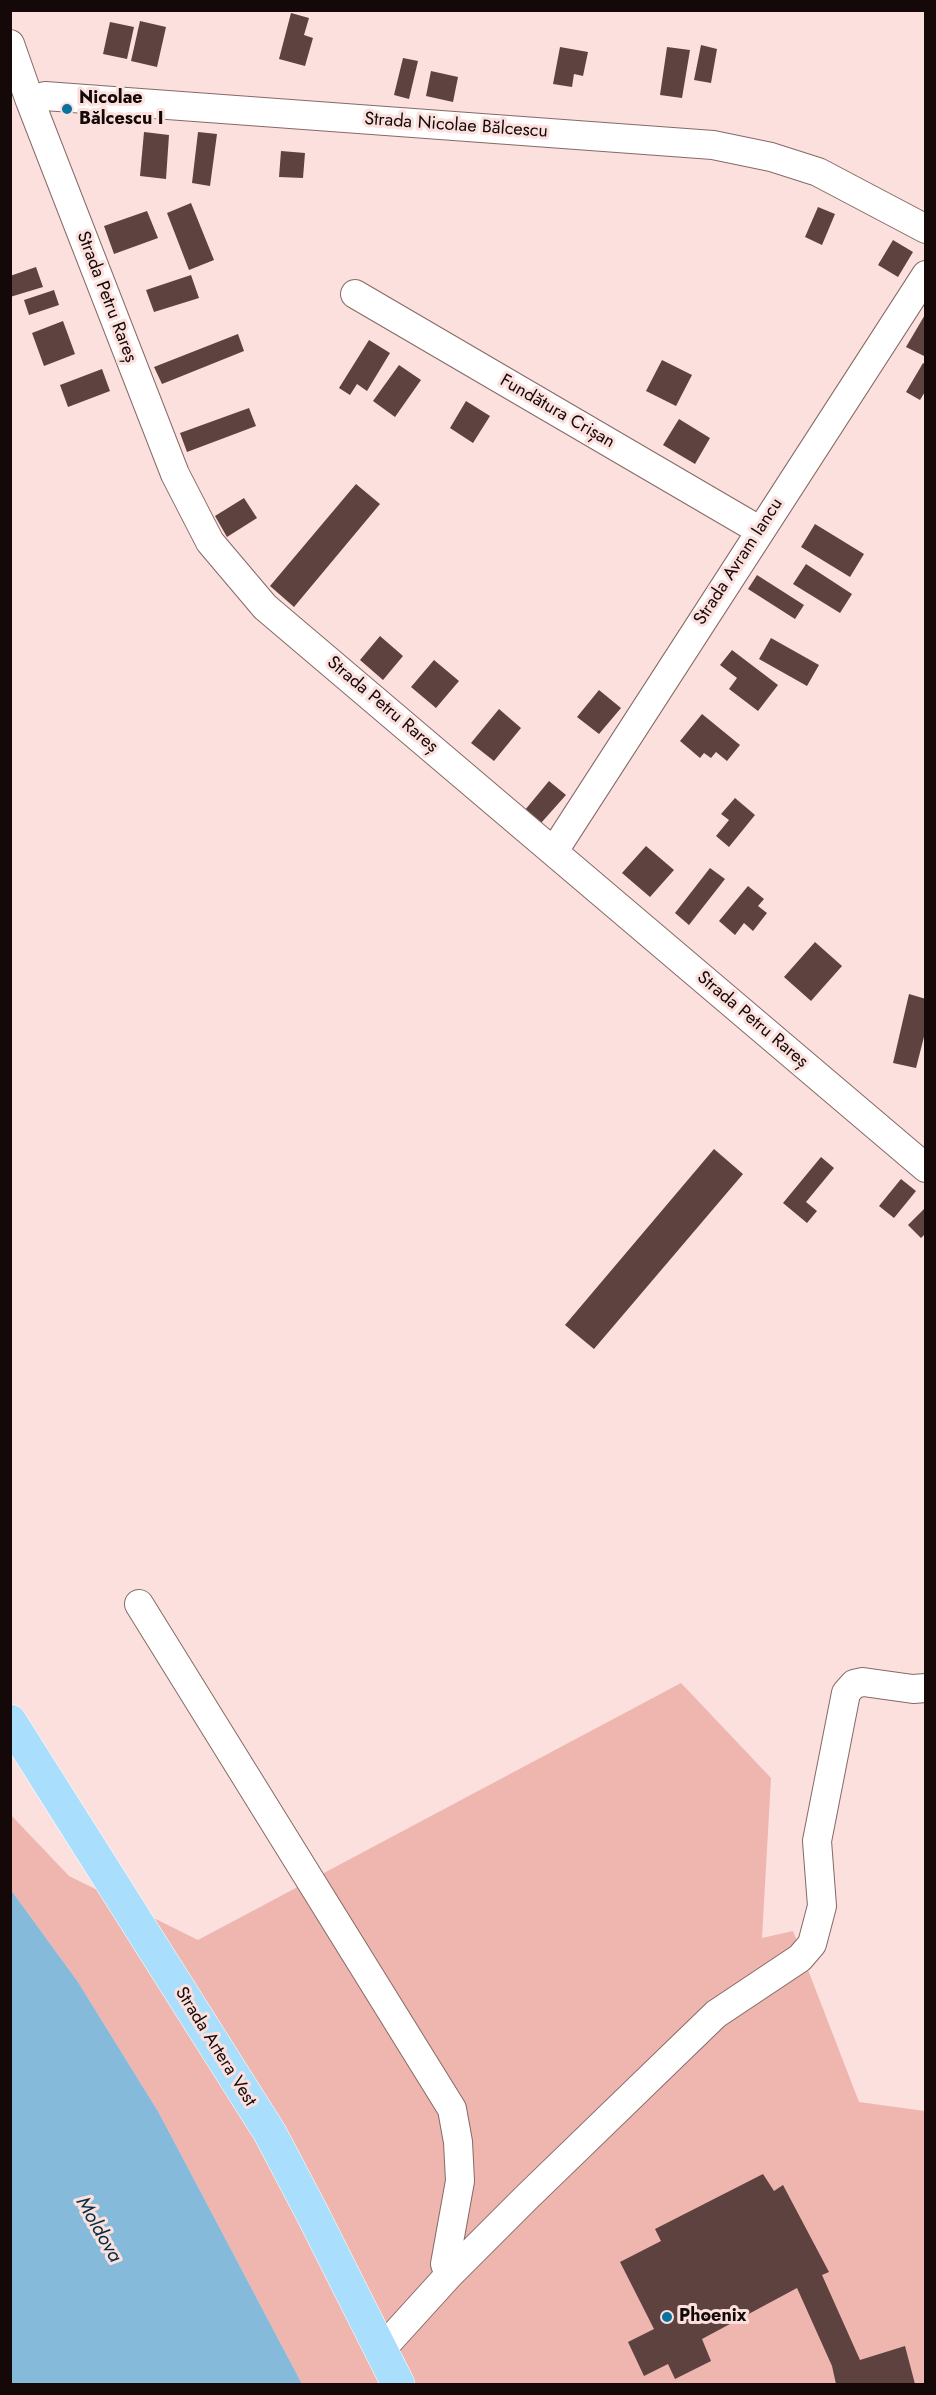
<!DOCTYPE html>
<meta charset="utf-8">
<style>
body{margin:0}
#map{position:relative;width:936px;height:2395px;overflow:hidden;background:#fbe0dd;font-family:Jost,sans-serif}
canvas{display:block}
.frame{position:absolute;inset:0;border:12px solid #140908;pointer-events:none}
</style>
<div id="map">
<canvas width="936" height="2395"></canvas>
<div class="frame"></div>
</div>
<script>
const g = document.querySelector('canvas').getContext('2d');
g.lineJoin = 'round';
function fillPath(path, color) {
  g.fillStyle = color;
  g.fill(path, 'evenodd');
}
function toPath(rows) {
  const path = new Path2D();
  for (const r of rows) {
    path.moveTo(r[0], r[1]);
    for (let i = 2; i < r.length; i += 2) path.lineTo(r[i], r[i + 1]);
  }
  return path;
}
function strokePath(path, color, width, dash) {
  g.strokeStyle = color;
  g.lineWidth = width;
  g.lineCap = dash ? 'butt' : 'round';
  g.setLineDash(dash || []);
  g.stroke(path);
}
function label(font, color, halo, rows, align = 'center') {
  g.font = font + ' Jost,sans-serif';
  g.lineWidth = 6;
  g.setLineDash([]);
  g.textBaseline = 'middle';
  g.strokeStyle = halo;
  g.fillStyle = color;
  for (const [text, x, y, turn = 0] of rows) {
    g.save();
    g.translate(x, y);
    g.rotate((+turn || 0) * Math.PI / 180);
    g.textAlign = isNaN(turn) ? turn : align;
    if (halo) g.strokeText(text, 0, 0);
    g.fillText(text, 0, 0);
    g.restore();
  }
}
fillPath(toPath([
 [681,1683,771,1778,762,1938,793,1931,859,2102,925,2111,925,2384,302,2384,159,2113,78,1982,11,1890,10,1814,69,1876,198,1940]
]), '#eeb6af');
fillPath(toPath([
 [11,1890,78,1982,159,2113,302,2384,11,2384]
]), '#86bada');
fillPath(toPath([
 [291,13,309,18,304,35,313,38,305,66,279,59],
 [140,21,166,27,157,67,131,61],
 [110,22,134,27,127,59,103,54],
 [701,45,717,49,711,83,694,80],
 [560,47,588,52,583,76,574,74,572,87,553,84],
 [667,47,690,50,682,98,660,95],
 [403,58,418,61,409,99,394,95],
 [431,71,458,77,453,102,426,96],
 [144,132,169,135,166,179,140,176],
 [198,132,217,134,210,186,192,183],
 [281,151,305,153,303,178,279,177],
 [191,203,214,260,189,270,167,213],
 [818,207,835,214,822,245,805,237],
 [147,211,158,238,114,254,104,226],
 [893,240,913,252,898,277,878,265],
 [36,267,43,287,10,297,10,276],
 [191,275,199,298,154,312,146,290],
 [54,290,59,305,29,315,24,300],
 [926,313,926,357,906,347],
 [63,321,75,354,44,366,32,333],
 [238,334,244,351,162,384,154,367],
 [369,340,390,353,367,391,357,384,350,395,339,388],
 [662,360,692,375,676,406,646,391],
 [923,363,926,365,926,390,920,400,906,392],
 [399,365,421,380,395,417,373,401],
 [102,369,110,391,68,407,60,385],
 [466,401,490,416,473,443,450,428],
 [249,408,256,426,187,452,180,433],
 [679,419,710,438,695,464,663,445],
 [356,484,380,504,294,607,270,586],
 [244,498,257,518,227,537,215,516],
 [815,524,864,554,850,577,801,547],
 [806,564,852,594,840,613,793,584],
 [757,575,804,605,795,619,748,589],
 [380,636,403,656,383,680,360,660],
 [771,638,819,665,807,686,759,659],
 [732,650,778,685,758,711,729,689,737,678,720,665],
 [434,660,459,681,436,708,411,687],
 [599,690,621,708,599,734,577,717],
 [499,709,521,728,494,761,471,743],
 [702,714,740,745,727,761,716,752,711,758,704,753,700,758,680,741],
 [549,781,566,795,541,823,525,810],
 [735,798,755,815,729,847,716,836,729,820,721,814],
 [646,846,674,870,650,897,622,873],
 [710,868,725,879,689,925,675,913],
 [748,886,764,899,758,906,767,913,753,931,744,923,735,935,719,921],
 [815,942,842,966,811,1001,784,977],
 [909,994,926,999,926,1029,916,1068,893,1063],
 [714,1149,743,1174,594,1349,565,1325],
 [821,1157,834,1168,806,1202,817,1211,807,1223,783,1203],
 [901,1179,916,1191,894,1218,879,1206],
 [926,1207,926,1233,921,1238,908,1225],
 [763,2174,774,2191,783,2185,829,2272,822,2275,860,2360,905,2346,915,2384,836,2384,832,2366,797,2288,702,2339,711,2361,675,2379,668,2364,644,2376,628,2342,654,2329,620,2262,661,2241,655,2229]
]), '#5d423f');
const minor = toPath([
 [10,44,30,101,175,474,210,542,265,607,926,1168],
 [30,101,45,96,713,145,771,157,818,172,926,229],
 [355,294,759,530],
 [554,851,926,275],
 [139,1604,452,2109,458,2142,460,2181,445,2264,449,2275],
 [380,2351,449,2275,526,2198,716,2014,800,1958,812,1944,822,1906,817,1841,846,1693,854,1684,863,1682,913,1689,926,1688]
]);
const major = toPath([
 [10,1721,270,2133,311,2211,398,2384]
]);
strokePath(minor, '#866965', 30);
strokePath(major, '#fff', 34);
strokePath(minor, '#fff', 28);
strokePath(major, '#a9defc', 33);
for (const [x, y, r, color] of [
 [67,109,6,"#09719d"],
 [667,2317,6,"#09719d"]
]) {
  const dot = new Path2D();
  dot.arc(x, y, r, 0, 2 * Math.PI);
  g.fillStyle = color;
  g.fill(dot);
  strokePath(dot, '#fbe0dd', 2);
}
label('bold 18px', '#140908', '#fbe0dd', [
 ["Nicolae",79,99],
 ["Bălcescu I",79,120],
 ["Phoenix",679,2317]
], 'left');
label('18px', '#140908', '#fbe0dd', [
 ["Strada Nicolae Bălcescu",456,126,4],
 ["Strada Petru Rareș",106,297,69],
 ["Fundătura Crișan",557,412,30],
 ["Strada Avram Iancu",739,562,-57],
 ["Strada Petru Rareș",382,705,40],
 ["Strada Petru Rareș",752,1020,40],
 ["Strada Artera Vest",215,2047,58]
]);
label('italic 20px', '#002d43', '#fbe0dd', [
 ["Moldova",98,2230,60]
]);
</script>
